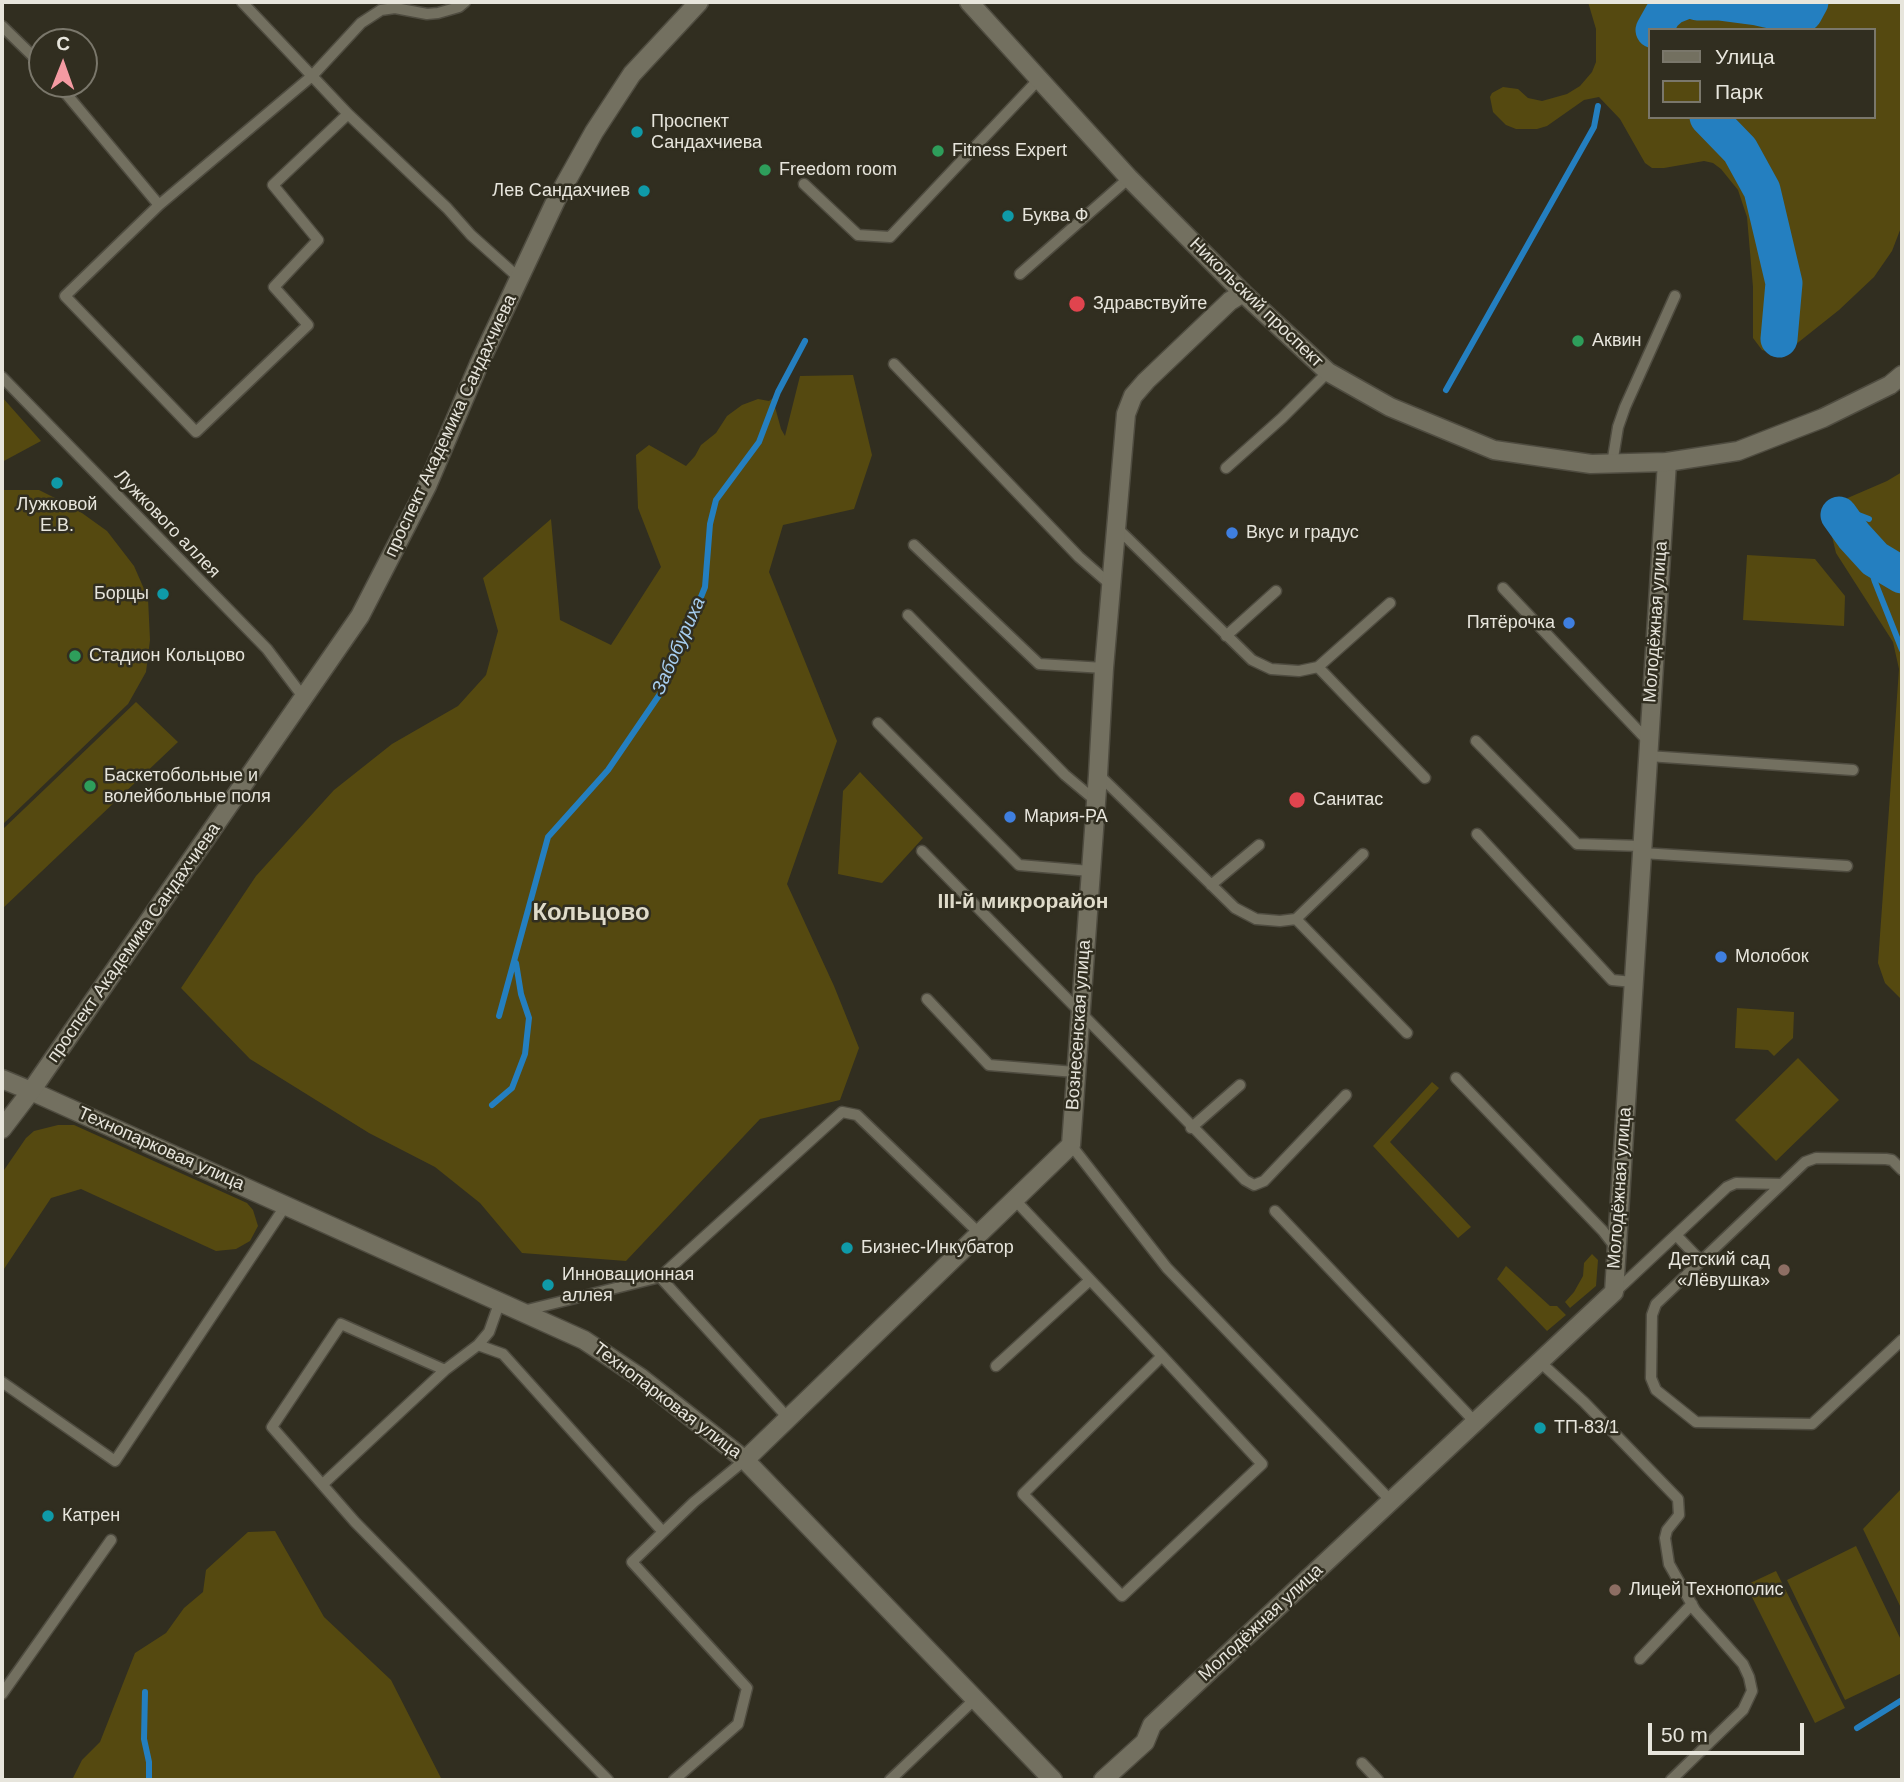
<!DOCTYPE html>
<meta charset="utf-8">
<style>
body{margin:0}
#map{position:relative;width:1904px;height:1782px;overflow:hidden;background:#312e20;font-family:Arial,sans-serif}
canvas{display:block}
.frame{position:absolute;inset:0;border:4px solid #e7e5dc;pointer-events:none}
.legend{position:absolute;left:1648px;top:28px;width:228px;height:91px;box-sizing:border-box;background:#312e20;border:2px solid #7a776b;margin:0;padding:9px 12px;list-style:none;font-size:21px;color:#e7e5dc}
.legend li{display:flex;align-items:center;gap:14px;height:35px}
.legend b{width:35px;border:2px solid #7a776b}
.north{position:absolute;left:28px;top:28px;width:70px;height:70px;box-sizing:border-box;background:#312e20;border:2px solid #7a776b;border-radius:50%;rotate:1deg;font-size:19px;font-weight:700;line-height:28px;text-align:center;color:#e7e5dc}
.north::after{content:'';display:block;margin:auto;width:24px;height:32px;background:#f49aa2;clip-path:polygon(50% 0,100% 100%,50% 72%,0 100%)}
.scale{position:absolute;left:1648px;top:1723px;width:156px;height:32px;box-sizing:border-box;border:4px solid #e7e5dc;border-top:0;padding-left:9px;font-size:21px;line-height:24px;white-space:nowrap;color:#e7e5dc;-webkit-text-stroke:5px #312e20;paint-order:stroke}
</style>
<div id="map">
<canvas width="1904" height="1782"></canvas>
<div class="frame"></div>
<ul class="legend">
<li><b style="height:9px;background:#737060"></b>Улица</li>
<li><b style="height:19px;background:#554910"></b>Парк</li>
</ul>
<div class="north">С</div>
<div class="scale">50 m</div>
</div>
<script>
const g = document.querySelector('canvas').getContext('2d');
g.lineJoin = 'round';
function fillPath(path, color) {
  g.fillStyle = color;
  g.fill(path, 'evenodd');
}
function toPath(rows) {
  const path = new Path2D();
  for (const r of rows) {
    path.moveTo(r[0], r[1]);
    for (let i = 2; i < r.length; i += 2) path.lineTo(r[i], r[i + 1]);
  }
  return path;
}
function strokePath(path, color, width, dash) {
  g.strokeStyle = color;
  g.lineWidth = width;
  g.lineCap = dash ? 'butt' : 'round';
  g.setLineDash(dash || []);
  g.stroke(path);
}
function label(font, color, halo, rows, align = 'center') {
  g.font = font + ' Arial,sans-serif';
  g.lineWidth = 5;
  g.setLineDash([]);
  g.textBaseline = 'middle';
  g.strokeStyle = halo;
  g.fillStyle = color;
  for (const [text, x, y, turn = 0] of rows) {
    g.save();
    g.translate(x, y);
    g.rotate((+turn || 0) * Math.PI / 180);
    g.textAlign = isNaN(turn) ? turn : align;
    if (halo) g.strokeText(text, 0, 0);
    g.fillText(text, 0, 0);
    g.restore();
  }
}
fillPath(toPath([
 [1588,2,1902,2,1902,225,1892,251,1874,277,1839,310,1790,349,1778,353,1769,352,1762,350,1753,338,1753,287,1747,217,1738,190,1721,169,1713,163,1704,161,1664,168,1652,168,1645,163,1620,119,1599,97,1584,100,1547,126,1537,129,1516,129,1506,125,1493,112,1490,97,1492,93,1503,87,1518,89,1528,98,1542,101,1567,94,1580,86,1592,72,1596,62,1596,29],
 [1650,30,1874,30,1874,117,1650,117],
 [853,375,872,455,854,509,783,525,769,572,837,741,787,884,834,986,859,1048,840,1100,760,1119,626,1261,522,1253,480,1203,435,1167,369,1133,250,1059,181,988,256,876,334,790,392,744,458,706,486,675,498,631,483,578,551,519,560,620,611,645,661,567,638,508,636,455,649,445,686,466,695,456,701,445,716,433,727,416,742,405,758,399,769,401,776,396,778,397,775,407,781,429,785,436,800,376],
 [2,397,41,441,2,462],
 [1902,472,1902,1000,1885,983,1878,963,1899,669,1893,642,1836,553,1829,524,1831,509,1836,503,1887,481],
 [2,490,39,490,75,508,107,531,134,566,148,598,150,640,146,672,128,704,2,825],
 [1747,555,1815,559,1845,596,1844,626,1743,620],
 [136,702,178,742,2,909,2,830],
 [860,772,923,838,882,883,838,874,843,791],
 [1737,1008,1794,1012,1793,1038,1774,1056,1768,1050,1735,1048],
 [1798,1058,1839,1100,1776,1161,1735,1120],
 [1432,1082,1439,1088,1390,1142,1471,1227,1458,1238,1373,1146],
 [58,1125,74,1125,247,1203,253,1210,258,1226,250,1241,236,1249,216,1251,81,1189,51,1198,2,1272,2,1173,26,1138,34,1131],
 [1592,1254,1598,1260,1596,1286,1570,1308,1565,1302,1574,1292,1583,1276,1584,1263],
 [1506,1266,1550,1306,1557,1306,1566,1315,1547,1331,1497,1279],
 [1902,1488,1902,1610,1863,1529],
 [275,1531,324,1617,391,1680,442,1780,72,1780,82,1760,100,1742,135,1653,166,1633,184,1608,203,1592,206,1570,248,1532],
 [1856,1546,1902,1642,1902,1673,1845,1700,1787,1580],
 [1776,1571,1845,1708,1815,1723,1746,1585]
]), '#554910');
strokePath(toPath([
 [1446,390,1594,127,1598,106],
 [1844,522,1856,514,1869,519],
 [1864,547,1875,582,1902,650],
 [499,1016,548,837,608,770,664,688,705,587,710,524,716,500,759,442,778,392,805,341],
 [492,1105,512,1088,525,1054,529,1018,521,994,516,963],
 [145,1692,144,1739,149,1762,149,1780],
 [1857,1728,1902,1700]
]), '#247fc0', 6);
strokePath(toPath([
 [1697,2,1719,2,1757,7,1797,16,1804,13,1810,2],
 [1654,30,1663,14,1672,6,1682,2],
 [1708,117,1740,150,1762,190,1784,283,1779,339],
 [1839,515,1854,536,1875,559,1902,575]
]), '#247fc0', 37);
const lane = toPath([
 [242,2,348,114,447,208,471,235,519,278],
 [2,26,42,65],
 [58,84,159,205],
 [348,114,273,185,318,240,274,287,308,325,196,432,65,296,159,205,312,76,361,23,381,10,395,8,427,14,438,13,459,7,465,2],
 [804,184,858,235,890,237,1040,78],
 [1020,274,1129,178],
 [894,364,1079,557,1111,585],
 [2,377,267,649,304,698],
 [1612,464,1618,427,1625,407,1675,296],
 [1226,468,1282,418,1328,372],
 [1116,527,1252,660,1271,669,1299,671,1318,667,1390,603],
 [914,545,1039,664,1104,668],
 [1503,588,1648,741],
 [908,615,1065,775,1096,801],
 [1226,636,1276,591],
 [1318,667,1425,778],
 [878,723,1019,865,1090,871],
 [1476,741,1577,844,1642,846],
 [1648,756,1853,770],
 [1099,775,1235,908,1256,919,1280,921,1296,919,1363,854],
 [1477,834,1612,980,1633,982],
 [922,851,1245,1180,1254,1185,1264,1181,1346,1095],
 [1642,853,1847,866],
 [1211,885,1259,845],
 [1296,919,1407,1033],
 [927,999,989,1065,1075,1072],
 [1456,1078,1603,1231,1616,1248],
 [1191,1128,1240,1085],
 [1071,1145,1167,1268,1391,1501],
 [1902,1170,1892,1160,1886,1159,1816,1158,1805,1162,1656,1304,1652,1315,1651,1378,1656,1390,1696,1422,1812,1424,1902,1340],
 [1014,1199,1162,1356,1262,1464,1122,1596,1023,1494,1162,1356],
 [1275,1211,1475,1422],
 [1676,1235,1701,1261],
 [660,1277,842,1112,857,1115,979,1233],
 [1615,1292,1727,1187,1736,1183,1782,1184],
 [523,1311,660,1277,788,1418],
 [478,1345,503,1354,663,1532],
 [1540,1362,1584,1402,1678,1499,1679,1515,1667,1530,1665,1538,1669,1564,1695,1610,1743,1664,1749,1677,1752,1691,1743,1710,1671,1780],
 [996,1366,1090,1280],
 [445,1370,341,1324,272,1427,355,1522,608,1780],
 [2,1382,115,1461,286,1205],
 [323,1484,445,1370,478,1345,489,1332,500,1301],
 [1640,1659,1692,1604],
 [2,1694,111,1540],
 [1362,1763,1378,1780],
 [674,1780,738,1724,747,1688,632,1562,694,1502,745,1460],
 [890,1780,976,1698]
]);
const street = toPath([
 [31,1091,584,1340,641,1378,745,1460,1053,1780],
 [745,1460,1071,1145,1098,775,1104,668,1126,414,1133,396,1146,381,1230,301,1243,293],
 [1103,1780,1145,1742,1152,1725,1614,1292,1667,462]
]);
const secondary = toPath([
 [969,2,1129,178,1243,293,1328,372,1390,407,1494,450,1591,464,1667,462,1738,451,1823,418,1890,385,1902,375],
 [2,1079,31,1091],
 [2,1129,31,1091,360,616,427,486,479,364,556,200,594,132,632,74,699,2]
]);
strokePath(lane, '#4f4c40', 13);
strokePath(street, '#4f4c40', 21);
strokePath(secondary, '#4f4c40', 21);
strokePath(lane, '#737060', 10);
strokePath(street, '#737060', 18);
strokePath(secondary, '#737060', 18);
for (const [x, y, r, color] of [
 [637,132,7,"#0f9aa8"],
 [938,151,7,"#2e9e5b"],
 [765,170,7,"#2e9e5b"],
 [644,191,7,"#0f9aa8"],
 [1008,216,7,"#0f9aa8"],
 [1077,304,9,"#e0444e"],
 [1578,341,7,"#2e9e5b"],
 [57,483,7,"#0f9aa8"],
 [1232,533,7,"#3f7fe0"],
 [163,594,7,"#0f9aa8"],
 [1569,623,7,"#3f7fe0"],
 [75,656,7,"#2e9e5b"],
 [90,786,7,"#2e9e5b"],
 [1297,800,9,"#e0444e"],
 [1010,817,7,"#3f7fe0"],
 [1721,957,7,"#3f7fe0"],
 [847,1248,7,"#0f9aa8"],
 [1784,1270,7,"#8d6e63"],
 [548,1285,7,"#0f9aa8"],
 [1540,1428,7,"#0f9aa8"],
 [48,1516,7,"#0f9aa8"],
 [1615,1590,7,"#8d6e63"]
]) {
  const dot = new Path2D();
  dot.arc(x, y, r, 0, 2 * Math.PI);
  g.fillStyle = color;
  g.fill(dot);
  strokePath(dot, '#312e20', 2.5);
}
label('18px', '#e7e5dc', '#312e20', [
 ["Проспект",651,122],
 ["Сандахчиева",651,143],
 ["Fitness Expert",952,151],
 ["Freedom room",779,170],
 ["Лев Сандахчиев",630,191,"right"],
 ["Буква Ф",1022,216],
 ["Здравствуйте",1093,304],
 ["Аквин",1592,341],
 ["Лужковой",57,505,"center"],
 ["Е.В.",57,526,"center"],
 ["Вкус и градус",1246,533],
 ["Борцы",149,594,"right"],
 ["Пятёрочка",1555,623,"right"],
 ["Стадион Кольцово",89,656],
 ["Баскетобольные и",104,776],
 ["волейбольные поля",104,797],
 ["Санитас",1313,800],
 ["Мария-РА",1024,817],
 ["Молобок",1735,957],
 ["Бизнес-Инкубатор",861,1248],
 ["Детский сад",1770,1260,"right"],
 ["«Лёвушка»",1770,1281,"right"],
 ["Инновационная",562,1275],
 ["аллея",562,1296],
 ["ТП-83/1",1554,1428],
 ["Катрен",62,1516],
 ["Лицей Технополис",1629,1590]
], 'left');
label('18px', '#e7e5dc', '#312e20', [
 ["Никольский проспект",1256,303,44],
 ["проспект Академика Сандахчиева",451,426,-65],
 ["Лужкового аллея",167,524,46],
 ["Молодёжная улица",1656,622,-86],
 ["проспект Академика Сандахчиева",134,943,-55],
 ["Вознесенская улица",1079,1025,-86],
 ["Технопарковая улица",161,1149,24],
 ["Молодёжная улица",1620,1188,-86],
 ["Технопарковая улица",667,1401,37],
 ["Молодёжная улица",1261,1623,-43]
]);
label('italic 19px', '#a7cef0', '#312e20', [
 ["Забобуриха",679,646,-66]
]);
label('bold 21px', '#dfdbca', '#312e20', [
 ["III-й микрорайон",1023,902]
]);
label('bold 24px', '#dfdbca', '#312e20', [
 ["Кольцово",591,913]
]);
</script>
